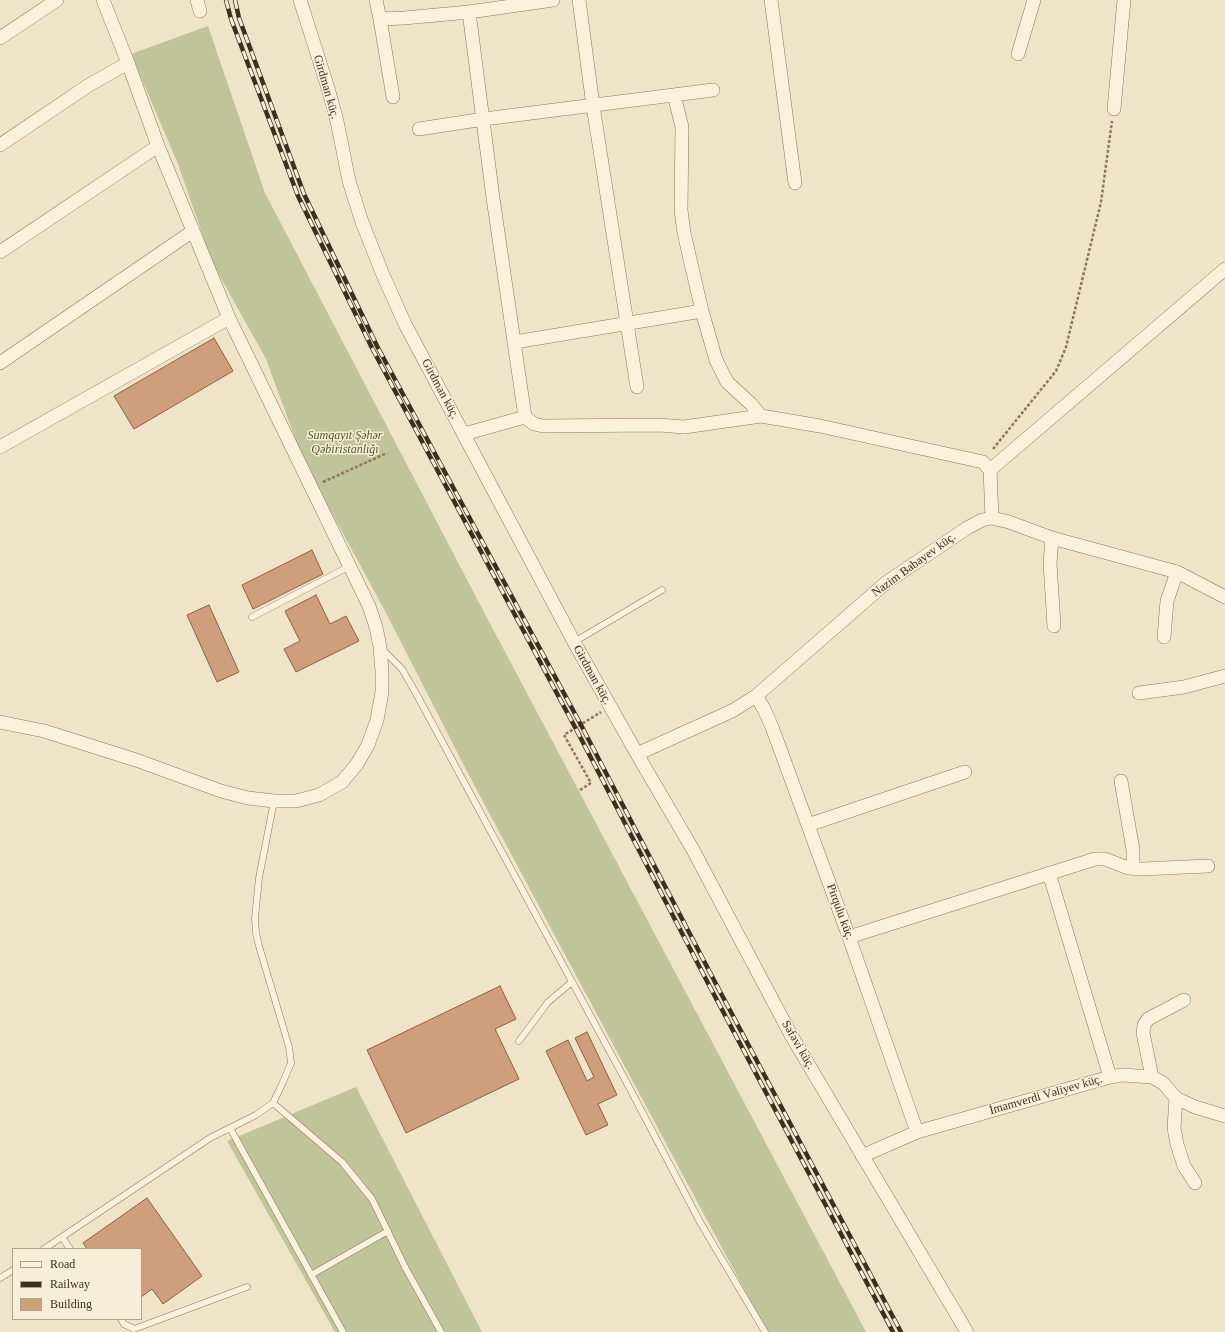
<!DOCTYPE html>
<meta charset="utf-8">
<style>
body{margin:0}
#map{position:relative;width:1225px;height:1332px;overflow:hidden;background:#f0e4c8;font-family:Georgia,serif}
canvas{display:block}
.legend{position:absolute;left:12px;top:1248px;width:130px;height:72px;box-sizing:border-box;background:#f7eed8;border:1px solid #ada18e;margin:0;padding:5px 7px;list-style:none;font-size:12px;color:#3d2e20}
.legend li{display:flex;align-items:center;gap:8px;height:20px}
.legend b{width:20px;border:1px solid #ada18e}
</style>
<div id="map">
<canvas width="1225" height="1332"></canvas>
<ul class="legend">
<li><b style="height:5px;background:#faf1dc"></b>Road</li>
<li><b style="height:5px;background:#3d2e20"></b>Railway</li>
<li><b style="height:11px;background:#cf9f7d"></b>Building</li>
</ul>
</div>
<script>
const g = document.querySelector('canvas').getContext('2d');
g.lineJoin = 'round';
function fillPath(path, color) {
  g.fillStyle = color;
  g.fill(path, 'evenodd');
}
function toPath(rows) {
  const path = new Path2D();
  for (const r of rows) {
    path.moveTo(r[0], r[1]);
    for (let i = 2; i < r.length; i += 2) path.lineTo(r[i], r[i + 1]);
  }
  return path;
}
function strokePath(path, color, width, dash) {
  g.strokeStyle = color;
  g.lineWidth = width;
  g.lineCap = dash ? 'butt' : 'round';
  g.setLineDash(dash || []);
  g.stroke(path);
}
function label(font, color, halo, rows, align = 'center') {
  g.font = font + ' Georgia,serif';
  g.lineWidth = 3;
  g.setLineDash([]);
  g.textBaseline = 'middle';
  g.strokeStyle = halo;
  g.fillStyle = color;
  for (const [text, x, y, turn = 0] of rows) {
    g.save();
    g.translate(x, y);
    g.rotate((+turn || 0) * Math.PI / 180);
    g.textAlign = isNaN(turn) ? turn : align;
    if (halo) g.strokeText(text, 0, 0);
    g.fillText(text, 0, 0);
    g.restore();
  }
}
fillPath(toPath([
 [208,26,265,193,486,616,866,1332,767,1332,472,781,384,609,303,460,266,359,212,262,178,164,131,54],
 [356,1087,482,1332,335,1332,227,1141]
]), '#bfc49a');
const building = toPath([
 [214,338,233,371,134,429,114,396,214,338],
 [312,550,323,574,253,609,242,585,312,550],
 [316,595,330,624,346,616,359,641,296,672,284,649,300,641,285,611,316,595],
 [209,605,239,672,217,682,187,615,209,605],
 [500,986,516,1019,495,1029,519,1079,406,1133,367,1050,500,986],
 [587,1032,617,1095,598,1104,608,1125,586,1135,546,1051,568,1040,587,1081,594,1077,575,1038,587,1032],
 [147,1198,202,1276,163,1304,152,1289,141,1297,141,1249,87,1249,83,1243,147,1198]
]);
fillPath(building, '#cf9f7d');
strokePath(building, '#8d5f41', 1);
const service = toPath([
 [252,617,350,566],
 [574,642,662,590],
 [382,649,402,669,418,697,629,1087,700,1222,765,1332],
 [519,1041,548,1002,572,982],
 [273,1103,342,1162,372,1199,405,1267,441,1332],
 [230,1128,343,1332],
 [62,1237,70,1249],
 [44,1249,210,1138,256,1115,273,1103,283,1082,291,1063,289,1047,259,946,256,933,255,918,259,878,274,801],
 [311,1275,388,1231],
 [0,1278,13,1270],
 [121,1319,124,1324,134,1329,247,1287]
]);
const minor = toPath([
 [197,0,200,11],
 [300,0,328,88,337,121,349,181,362,222,383,275,405,324,574,642,637,754,692,848,791,1035,967,1332],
 [376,0,380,19,404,18,469,12,553,0],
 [579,0,593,106,637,387],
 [771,0,795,183],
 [469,12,493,198,525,417,534,424,543,426,659,425,684,427,761,416,820,426,983,462,990,470,992,518],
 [380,19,393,97],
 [0,38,57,0],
 [1018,54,1034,0],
 [674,95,682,127,681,210,684,233,702,311,716,360,727,382,751,404,761,416],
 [1114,109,1124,0],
 [419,129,484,119,713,90],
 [0,145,89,85,128,63],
 [0,252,158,146],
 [515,342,702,311],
 [0,363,193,231],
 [464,434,525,417],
 [0,447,229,318],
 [990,470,1225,269],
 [1052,538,1050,563,1054,626],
 [1164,637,1167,601,1177,572],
 [1139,693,1184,687,1225,676],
 [756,696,764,709,772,727,849,937,917,1132],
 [0,722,44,731,136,760,221,791,248,798,274,801,296,801,319,795,342,782,357,764,368,745,377,720,382,692,382,671,380,647,376,627,369,606,229,318,158,146,128,63,103,0],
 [637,754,732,711,756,696,887,582,967,528,982,520,992,518,1009,522,1052,538,1177,572,1225,597],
 [1121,781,1133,850,1133,868],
 [808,825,965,772],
 [1049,873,1110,1077],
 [849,937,1095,859,1105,859,1128,868,1142,869,1208,866],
 [1152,1077,1143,1033,1144,1025,1148,1019,1184,1000],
 [1176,1098,1174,1128,1177,1144,1184,1166,1195,1183],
 [862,1156,917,1132,1110,1077,1122,1075,1152,1077,1163,1083,1176,1098,1195,1107,1225,1116]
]);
strokePath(service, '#8d765c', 7);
strokePath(minor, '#8d765c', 14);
strokePath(toPath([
 [993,449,1056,371,1066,347,1101,202,1112,121],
 [323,482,387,453],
 [580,790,591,783,564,735,601,712]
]), '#8d765c', 2.5, [3, 2]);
strokePath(service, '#faf1dc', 6);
strokePath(minor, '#faf1dc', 13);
const rail = toPath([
 [226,0,231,19,298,196,372,348,576,729,710,987,893,1332],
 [235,0,239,18,304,194,377,346,581,725,716,984,901,1332]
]);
strokePath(rail, '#3d2e20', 4.5);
strokePath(rail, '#f7eed8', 3, [9]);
label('12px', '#3d2e20', '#f7eed8', [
 ["Girdman küç.",326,87,74],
 ["Girdman küç.",440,389,62],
 ["Nazim Babayev küç.",914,565,-36],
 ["Girdman küç.",592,675,61],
 ["Pirqulu küç.",840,912,70],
 ["Səfəvi küç.",798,1045,60],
 ["İmamverdi Vəliyev küç.",1046,1095,-16]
]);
label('italic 12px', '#4d5a26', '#f7eed8', [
 ["Sumqayıt Şəhər",345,436],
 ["Qəbiristanlığı",345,450]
]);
</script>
